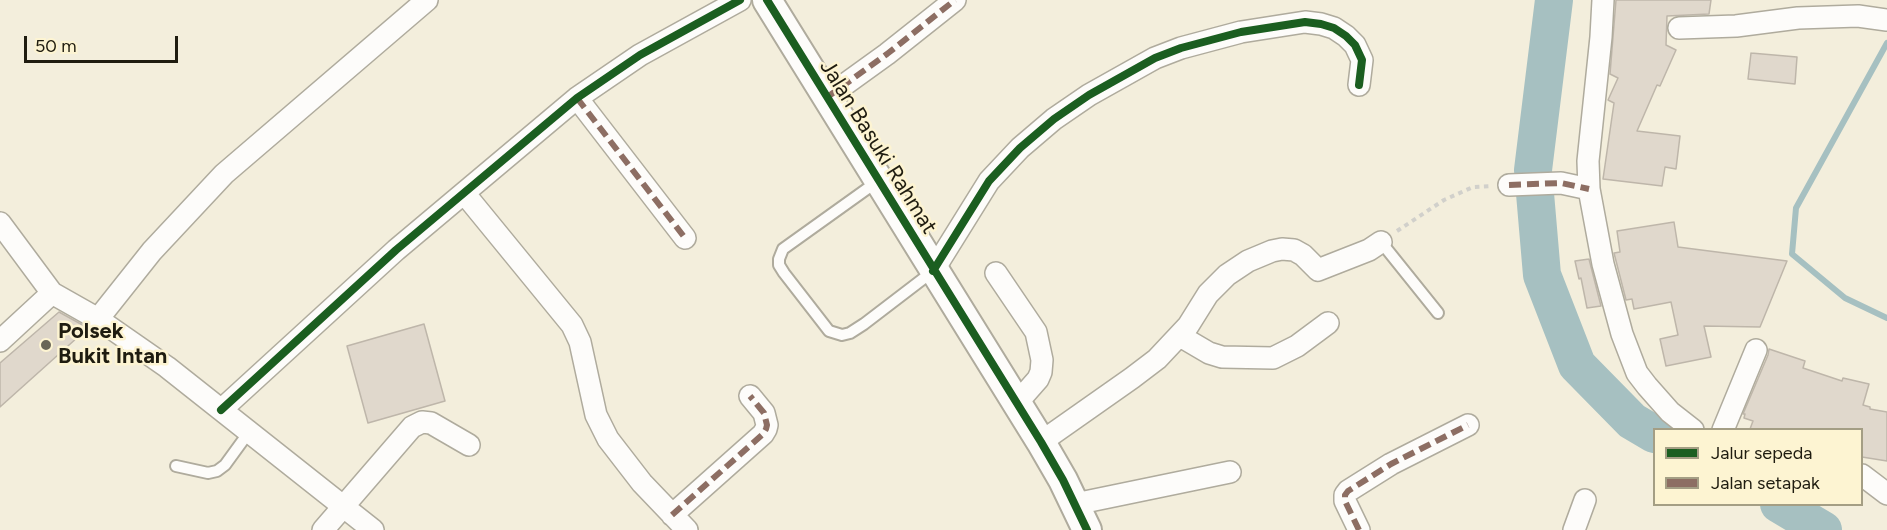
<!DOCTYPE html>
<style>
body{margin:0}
#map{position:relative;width:1887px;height:530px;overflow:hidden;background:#f3eedc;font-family:Figtree,sans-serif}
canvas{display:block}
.legend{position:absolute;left:1653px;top:428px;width:210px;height:78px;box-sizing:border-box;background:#fdf4d2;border:2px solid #a49e84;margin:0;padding:8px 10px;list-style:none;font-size:18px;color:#1f1c10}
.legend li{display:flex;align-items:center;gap:12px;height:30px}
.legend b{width:30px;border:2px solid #a49e84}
.scale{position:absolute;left:24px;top:36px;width:154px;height:27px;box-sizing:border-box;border:3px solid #1f1c10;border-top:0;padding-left:8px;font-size:18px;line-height:21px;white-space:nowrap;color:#1f1c10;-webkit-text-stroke:4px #fdf4d2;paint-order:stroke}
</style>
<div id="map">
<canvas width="1887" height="530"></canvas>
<ul class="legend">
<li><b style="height:8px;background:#1b5e20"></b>Jalur sepeda</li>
<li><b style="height:8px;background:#8d6e63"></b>Jalan setapak</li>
</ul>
<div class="scale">50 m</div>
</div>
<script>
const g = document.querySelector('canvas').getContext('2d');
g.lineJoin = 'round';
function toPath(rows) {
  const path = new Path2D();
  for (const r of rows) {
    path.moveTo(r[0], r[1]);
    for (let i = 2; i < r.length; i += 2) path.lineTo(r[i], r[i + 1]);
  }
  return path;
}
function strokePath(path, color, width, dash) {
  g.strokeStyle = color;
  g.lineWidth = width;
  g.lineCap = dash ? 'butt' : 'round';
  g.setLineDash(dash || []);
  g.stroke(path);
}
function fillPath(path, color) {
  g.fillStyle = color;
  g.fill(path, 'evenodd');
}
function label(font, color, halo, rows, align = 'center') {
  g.font = font + ' Figtree,sans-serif';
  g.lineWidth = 5;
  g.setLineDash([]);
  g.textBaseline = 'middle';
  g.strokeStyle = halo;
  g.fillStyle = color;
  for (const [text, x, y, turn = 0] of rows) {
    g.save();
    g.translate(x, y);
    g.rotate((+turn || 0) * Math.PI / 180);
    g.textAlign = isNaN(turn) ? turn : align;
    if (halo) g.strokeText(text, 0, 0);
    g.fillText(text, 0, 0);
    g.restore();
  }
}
strokePath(toPath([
 [1887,43,1796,208,1792,254,1845,298,1887,318]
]), '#a6c0c1', 6);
strokePath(toPath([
 [1554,0,1533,170,1542,275,1577,365,1632,421,1654,434],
 [1779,504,1823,530]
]), '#a6c0c1', 38);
const building = toPath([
 [1616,0,1711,0,1709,14,1667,16,1666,45,1676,50,1660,86,1657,85,1637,131,1680,136,1676,169,1665,167,1662,186,1603,179,1614,103,1608,100,1618,78,1610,74,1616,0],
 [1751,53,1797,57,1795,84,1748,79,1751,53],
 [1674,222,1678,247,1787,261,1760,327,1704,326,1711,357,1666,366,1660,339,1678,335,1671,302,1634,309,1632,299,1626,300,1614,253,1620,252,1617,231,1674,222],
 [1589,259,1601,306,1587,308,1581,278,1579,279,1575,261,1589,259],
 [59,312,88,328,0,407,0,363,59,312],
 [424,324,445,401,368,423,347,346,424,324],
 [1769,349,1805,361,1803,368,1842,381,1843,378,1869,384,1863,405,1870,407,1870,409,1887,412,1887,461,1862,457,1862,429,1750,429,1753,421,1744,418,1745,414,1743,414,1768,355,1769,349]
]);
fillPath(building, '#e0d8cc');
strokePath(building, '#beb6aa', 1.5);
const lane = toPath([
 [878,181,783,249,779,259,779,265,784,273,829,331,842,335,850,333,864,324,932,272],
 [1381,242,1438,313],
 [176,466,208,473,217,471,225,465,249,432]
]);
const street = toPath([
 [1603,0,1601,37,1588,161,1589,189,1603,264,1622,334,1637,373,1647,386,1670,412,1693,430],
 [1679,28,1736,26,1798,18,1858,16,1887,20],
 [577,98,685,238],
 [826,98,887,54,955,0],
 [1509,185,1561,183,1589,189],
 [464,193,572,325,580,342,596,415,608,439,642,483,687,530],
 [0,223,52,293,98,319,167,367,373,530],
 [933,271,989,181,1020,148,1054,119,1089,95,1155,58,1181,48,1241,32,1305,22,1321,24,1334,28,1346,36,1355,45,1362,60,1359,85],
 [996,273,1036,332,1042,360,1041,372,1038,379,1016,404],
 [98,319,152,251,224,174,427,0],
 [1180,336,1209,353,1222,357,1273,358,1297,346,1328,323],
 [0,341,52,293],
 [221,410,396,250,577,98,640,55,740,0],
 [1723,430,1756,350],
 [1041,442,1132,378,1157,359,1188,326,1208,294,1227,275,1248,261,1272,251,1282,249,1294,250,1303,255,1318,270,1369,250,1381,242],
 [1862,475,1887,494],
 [1075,504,1230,472],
 [672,515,763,434,766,429,767,425,764,413,750,396],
 [323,530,412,427,422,422,431,423,469,445],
 [1359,530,1345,501,1345,495,1348,491,1391,464,1468,425],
 [1574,530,1585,500]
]);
const secondary = toPath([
 [767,0,1041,442,1063,480,1087,530]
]);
strokePath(lane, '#afab9d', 14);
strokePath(street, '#afab9d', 24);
strokePath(secondary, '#afab9d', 32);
strokePath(toPath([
 [1397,231,1444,200,1473,187,1491,186]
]), '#d1d0cb', 4, [4.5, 4.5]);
strokePath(lane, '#fdfcfa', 10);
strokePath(street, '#fdfcfa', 21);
strokePath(secondary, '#fdfcfa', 28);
strokePath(toPath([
 [577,98,685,238],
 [826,98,887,54,955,0],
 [1509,185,1561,183,1589,189],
 [672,515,763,434,766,429,767,425,764,413,750,396],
 [1359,530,1345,501,1345,495,1348,491,1391,464,1468,425]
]), '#8d6e63', 6, [12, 6]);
strokePath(toPath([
 [767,0,1041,442,1063,480,1087,530],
 [933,271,989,181,1020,148,1054,119,1089,95,1155,58,1181,48,1241,32,1305,22,1321,24,1334,28,1346,36,1355,45,1362,60,1359,85],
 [221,410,396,250,577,98,640,55,740,0]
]), '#1b5e20', 8);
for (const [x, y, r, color] of [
 [46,345,6,"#696657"]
]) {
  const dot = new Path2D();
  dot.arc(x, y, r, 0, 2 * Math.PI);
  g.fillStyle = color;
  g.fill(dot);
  strokePath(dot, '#fdf4d2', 2);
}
label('22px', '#1f1c10', '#fdf4d2', [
 ["Jalan Basuki Rahmat",878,147,58]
]);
label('bold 22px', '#1f1c10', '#fdf4d2', [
 ["Polsek",58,332],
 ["Bukit Intan",58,357]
], 'left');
</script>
